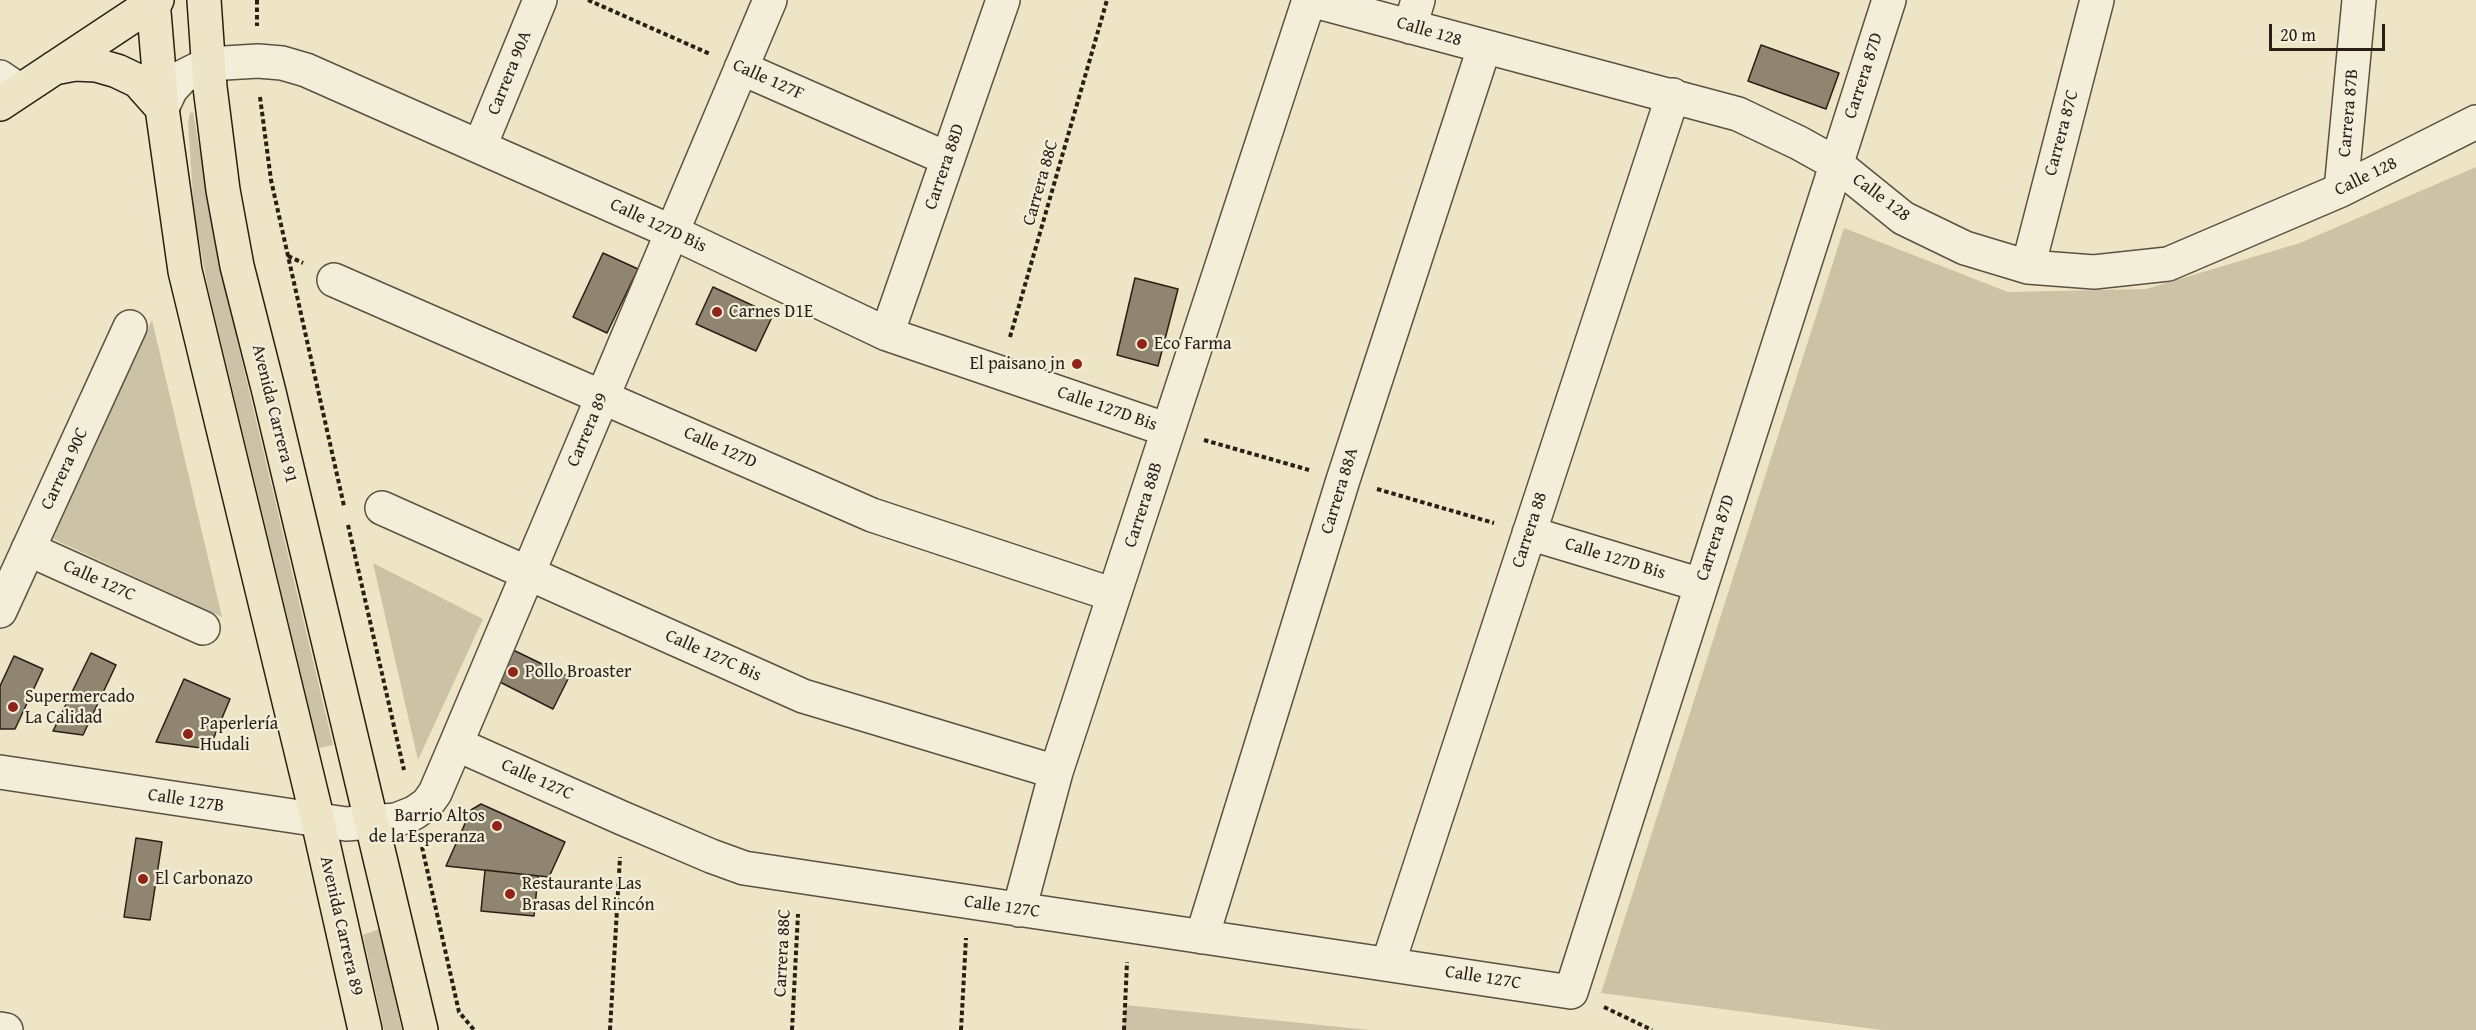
<!DOCTYPE html>
<meta charset="utf-8">
<style>
body{margin:0}
#map{position:relative;width:2476px;height:1030px;overflow:hidden;background:#ede5c5;font-family:"Gentium Book Plus",serif}
canvas{display:block}
.scale{position:absolute;left:2269px;top:24px;width:116px;height:27px;box-sizing:border-box;border:3px solid #2b1e15;border-top:0;padding-left:8px;font-size:18px;line-height:21px;white-space:nowrap;color:#2b1e15;-webkit-text-stroke:4px #f3eed9;paint-order:stroke}
</style>
<div id="map">
<canvas width="2476" height="1030"></canvas>
<div class="scale">20 m</div>
</div>
<script>
const g = document.querySelector('canvas').getContext('2d');
g.lineJoin = 'round';
function fillPath(path, color) {
  g.fillStyle = color;
  g.fill(path, 'evenodd');
}
function toPath(rows) {
  const path = new Path2D();
  for (const r of rows) {
    path.moveTo(r[0], r[1]);
    for (let i = 2; i < r.length; i += 2) path.lineTo(r[i], r[i + 1]);
  }
  return path;
}
function strokePath(path, color, width, dash) {
  g.strokeStyle = color;
  g.lineWidth = width;
  g.lineCap = dash ? 'butt' : 'round';
  g.setLineDash(dash || []);
  g.stroke(path);
}
function label(font, color, halo, rows, align = 'center') {
  g.font = font + ' "Gentium Book Plus",serif';
  g.lineWidth = 4.5;
  g.setLineDash([]);
  g.textBaseline = 'middle';
  g.strokeStyle = halo;
  g.fillStyle = color;
  for (const [text, x, y, turn = 0] of rows) {
    g.save();
    g.translate(x, y);
    g.rotate((+turn || 0) * Math.PI / 180);
    g.textAlign = isNaN(turn) ? turn : align;
    if (halo) g.strokeText(text, 0, 0);
    g.fillText(text, 0, 0);
    g.restore();
  }
}
fillPath(toPath([
 [193,112,224,285,333,745,319,748,208,288,194,213,188,123,190,113],
 [2476,167,2476,1030,1882,1030,1601,993,1844,228,2008,292,2146,289,2300,243],
 [152,320,222,617,53,539],
 [373,563,483,619,418,760],
 [379,929,402,1030,384,1030,363,935],
 [1125,1005,1370,1030,1124,1030]
]), '#ccc3a7');
const building = toPath([
 [1761,45,1839,73,1826,109,1748,81,1761,45],
 [603,253,638,269,607,333,573,317,603,253],
 [1135,278,1178,289,1158,366,1117,355,1135,278],
 [713,287,773,315,756,351,696,324,713,287],
 [509,648,569,677,553,709,494,679,509,648],
 [91,653,116,665,83,735,53,731,91,653],
 [14,656,43,669,15,729,0,729,0,686,14,656],
 [184,679,230,699,209,749,156,742,184,679],
 [481,804,565,842,549,877,446,866,471,810,481,804],
 [136,838,162,842,150,920,124,917,136,838],
 [485,870,538,876,534,916,481,911,485,870]
]);
fillPath(building, '#908571');
strokePath(building, '#2b1e15', 1.5);
const minor = toPath([
 [1311,0,1738,114,1799,143,1835,163,1903,218,1965,248,2028,267,2094,272,2168,264,2341,190,2476,122],
 [1410,27,1418,0],
 [741,68,948,159],
 [0,77,19,90],
 [162,108,171,89,182,77,208,64,258,61,282,63,306,70,672,232,887,334,1168,430],
 [480,146,540,0],
 [2341,190,2359,0],
 [2028,267,2097,0],
 [334,280,872,515,1114,595],
 [887,334,1003,0],
 [382,508,803,696,1056,772],
 [1529,533,1701,585],
 [28,549,203,628],
 [0,611,130,327],
 [456,744,622,818,711,856,744,868,1571,992,1889,0],
 [0,772,346,824,396,820,414,813,427,804,435,793,456,744,770,0],
 [1019,910,1056,772,1309,0],
 [1202,937,1343,480,1484,48],
 [1388,964,1673,95],
 [0,1029,6,1030]
]);
const major = toPath([
 [153,0,162,108,185,271,318,821,365,1030],
 [204,0,210,87,223,190,237,266,269,392,421,1030],
 [54,68,75,64,96,65,117,71,138,81,162,108],
 [0,104,157,0]
]);
strokePath(minor, '#5c5041', 36);
strokePath(major, '#2b1e15', 36);
strokePath(toPath([
 [257,0,257,26],
 [588,0,710,54],
 [260,97,271,180,344,506],
 [288,256,303,263],
 [1010,337,1107,0],
 [1204,440,1309,470],
 [1377,489,1494,523],
 [348,525,404,770],
 [422,847,459,1012,474,1030],
 [1604,1007,1652,1030],
 [610,1030,620,857],
 [792,1030,798,914],
 [961,1030,966,938],
 [1124,1030,1127,962]
]), '#2b1e15', 4, [4.5, 3]);
strokePath(minor, '#f3eed9', 33);
strokePath(major, '#ede5c5', 33);
for (const [x, y, r, color] of [
 [717,312,6,"#8f2418"],
 [1142,344,6,"#8f2418"],
 [1077,364,6,"#8f2418"],
 [513,672,6,"#8f2418"],
 [13,707,6,"#8f2418"],
 [188,734,6,"#8f2418"],
 [497,826,6,"#8f2418"],
 [143,879,6,"#8f2418"],
 [510,894,6,"#8f2418"]
]) {
  const dot = new Path2D();
  dot.arc(x, y, r, 0, 2 * Math.PI);
  g.fillStyle = color;
  g.fill(dot);
  strokePath(dot, '#f3eed9', 2);
}
label('18px', '#2b1e15', '#f3eed9', [
 ["Calle 128",1429,32,16],
 ["Carrera 90A",510,73,-68],
 ["Carrera 87D",1864,76,-72],
 ["Calle 127F",768,80,24],
 ["Carrera 87B",2349,113,-85],
 ["Carrera 87C",2062,133,-75],
 ["Carrera 88D",945,167,-71],
 ["Calle 128",2366,177,-26],
 ["Carrera 88C",1041,183,-74],
 ["Calle 128",1881,198,37],
 ["Calle 127D Bis",658,226,25],
 ["Calle 127D Bis",1107,409,19],
 ["Avenida Carrera 91",274,414,76],
 ["Carrera 89",588,430,-67],
 ["Calle 127D",720,448,24],
 ["Carrera 90C",65,469,-65],
 ["Carrera 88A",1340,491,-73],
 ["Carrera 88B",1144,505,-72],
 ["Carrera 88",1530,530,-72],
 ["Carrera 87D",1716,538,-72],
 ["Calle 127D Bis",1615,559,17],
 ["Calle 127C",99,581,24],
 ["Calle 127C Bis",713,656,24],
 ["Calle 127C",537,780,24],
 ["Calle 127B",186,801,9],
 ["Calle 127C",1002,907,8],
 ["Avenida Carrera 89",341,926,77],
 ["Carrera 88C",783,953,-87],
 ["Calle 127C",1483,978,9]
]);
label('18px', '#2b1e15', '#f3eed9', [
 ["Carnes D1E",729,312],
 ["Eco Farma",1154,344],
 ["El paisano jn",1065,364,"right"],
 ["Pollo Broaster",525,672],
 ["Supermercado",25,697],
 ["La Calidad",25,718],
 ["Paperlería",200,724],
 ["Hudali",200,745],
 ["Barrio Altos",485,816,"right"],
 ["de la Esperanza",485,837,"right"],
 ["El Carbonazo",155,879],
 ["Restaurante Las",522,884],
 ["Brasas del Rincón",522,905]
], 'left');
</script>
